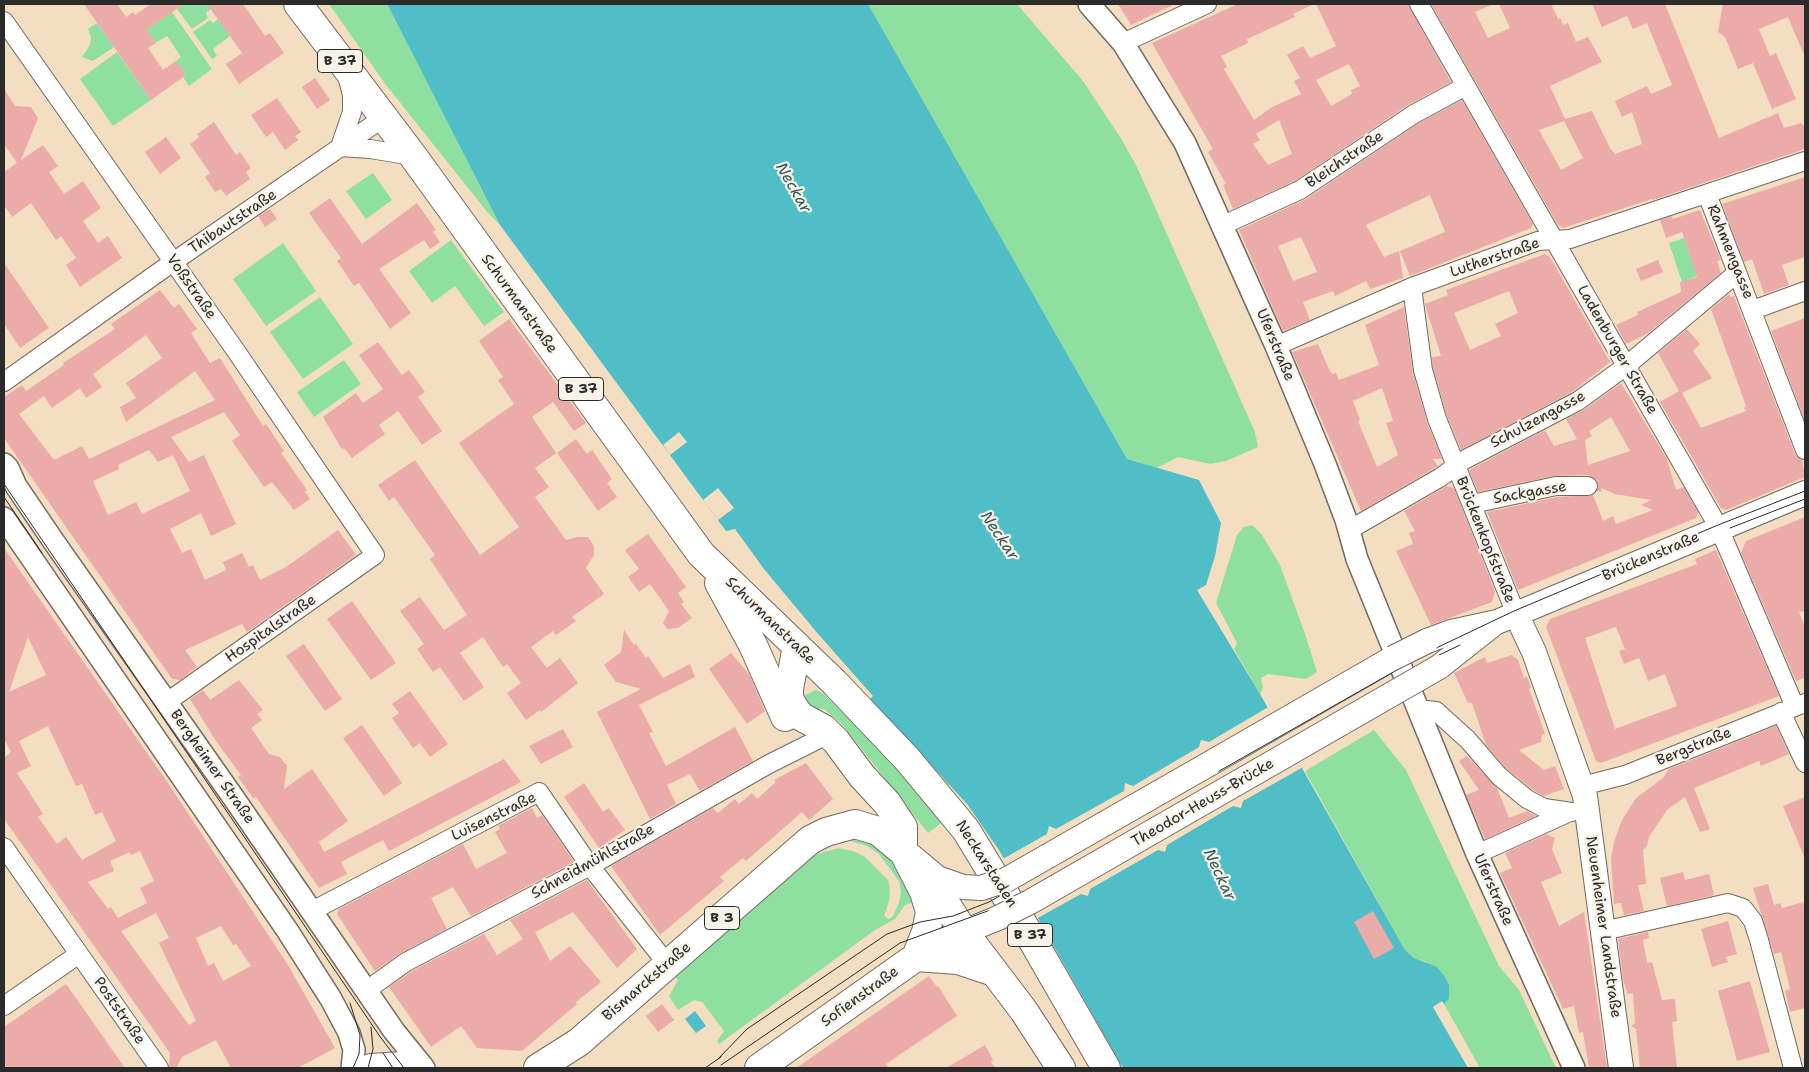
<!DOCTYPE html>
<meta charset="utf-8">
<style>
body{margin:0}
#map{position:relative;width:1809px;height:1072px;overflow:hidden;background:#f3dec1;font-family:"Shantell Sans",sans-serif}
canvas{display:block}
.frame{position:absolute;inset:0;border:5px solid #2b2b2b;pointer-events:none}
</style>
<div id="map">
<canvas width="1809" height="1072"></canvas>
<div class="frame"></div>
</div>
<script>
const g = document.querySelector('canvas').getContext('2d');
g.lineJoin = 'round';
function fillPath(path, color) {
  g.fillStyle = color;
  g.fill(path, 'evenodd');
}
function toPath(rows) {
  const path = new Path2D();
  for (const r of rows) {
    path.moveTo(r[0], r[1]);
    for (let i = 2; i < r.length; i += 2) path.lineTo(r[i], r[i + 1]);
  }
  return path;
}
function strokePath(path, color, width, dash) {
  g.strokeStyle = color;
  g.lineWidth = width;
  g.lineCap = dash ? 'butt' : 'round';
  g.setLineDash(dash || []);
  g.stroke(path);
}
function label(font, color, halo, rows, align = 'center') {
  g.font = font + ' "Shantell Sans",sans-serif';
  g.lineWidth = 4.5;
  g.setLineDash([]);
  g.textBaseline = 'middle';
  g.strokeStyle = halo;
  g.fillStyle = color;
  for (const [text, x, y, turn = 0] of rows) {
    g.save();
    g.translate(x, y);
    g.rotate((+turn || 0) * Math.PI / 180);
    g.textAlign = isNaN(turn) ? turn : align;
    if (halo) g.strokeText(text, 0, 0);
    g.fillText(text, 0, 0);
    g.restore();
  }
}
fillPath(toPath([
 [184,4,207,4,211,9,206,13,208,18,192,29,177,9],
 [329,4,387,4,500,225,488,213,386,85],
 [868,4,1017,4,1083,81,1122,140,1137,167,1255,432,1258,447,1226,461,1210,464,1178,457,1157,468,1127,459],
 [172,12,212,69,189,86,183,77,186,75,176,61,181,57,167,36,155,43,146,30],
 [218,19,230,36,213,49,217,56,212,59,193,32,210,20,213,23],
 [97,23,114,47,93,61,82,57,90,45,91,37,88,29],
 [117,52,151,100,113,126,80,79],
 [373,173,392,200,366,219,346,191],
 [1684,238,1697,276,1682,282,1669,243],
 [451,240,504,312,484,326,455,286,432,303,409,271],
 [283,243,316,291,266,326,233,279],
 [320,297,353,344,303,379,270,332],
 [344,360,361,384,314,417,297,392],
 [1252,525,1262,535,1280,565,1305,634,1317,672,1306,679,1268,674,1261,678,1263,688,1260,694,1234,649,1237,643,1216,603,1237,535,1244,527],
 [816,690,823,693,900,771,943,822,928,833,841,723,824,709,812,710,803,701,805,695],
 [1374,730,1406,770,1499,966,1519,990,1556,1068,1480,1068,1444,1004,1449,999,1426,962,1414,958,1405,950,1305,771],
 [848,835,871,841,889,856,900,870,914,902,905,905,895,919,875,930,719,1044,717,1041,724,1031,702,1002,694,1000,678,1010,669,996,678,980,673,974,814,855,838,848,853,851,865,857,888,880,890,890,889,901,884,916,889,919,893,916,899,903,901,891,899,881,878,853,867,846,847,840]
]), '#8fe0a0');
fillPath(toPath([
 [387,4,868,4,1127,459,1199,480,1221,523,1215,556,1206,585,1197,590,1260,694,1405,950,1414,958,1437,967,1445,977,1449,985,1449,999,1444,1004,1442,1001,1433,1007,1468,1068,1123,1068,999,850,967,804,870,699,873,696,819,635,764,569,735,529,726,531,500,225],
 [695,1011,706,1026,696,1033,685,1019]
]), '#50bec6');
fillPath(toPath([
 [679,432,687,442,670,455,663,445],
 [718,488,734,508,718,520,703,500],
 [1270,706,1305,766,1243,801,1241,808,1233,806,1167,845,1165,852,1158,850,1090,889,1088,896,1081,894,1036,919,1001,860,1047,834,1049,826,1056,829,1124,791,1125,783,1133,786,1199,747,1201,740,1209,742]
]), '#f3dec1');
fillPath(toPath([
 [84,4,117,4,126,17,133,12,135,15,151,4,184,4,146,30,156,43,148,48,163,70,176,61,186,75,151,100],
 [207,4,243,4,265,36,270,33,284,53,239,84,226,64,242,53],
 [1118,4,1175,4,1131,25],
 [1238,4,1314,4,1293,14,1295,17,1247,39,1248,43,1221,56,1227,67,1224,69,1254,120,1272,107,1301,94,1294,81,1300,78,1287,55,1303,46,1310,58,1336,46,1316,4,1408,4,1451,82,1408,105,1295,181,1233,209,1223,185,1226,184,1208,152,1213,149,1152,43],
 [1349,64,1360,86,1351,90,1352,94,1331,106,1316,80],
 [1279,120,1292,154,1268,165,1253,144,1260,140,1256,134],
 [1431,4,1493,4,1475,12,1488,38,1510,28,1499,4,1551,4,1558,19,1560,18,1563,25,1568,23,1576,42,1588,37,1602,62,1550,86,1565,119,1592,111,1610,148,1615,154,1642,144,1632,112,1622,117,1615,101,1647,86,1651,94,1672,85,1647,23,1633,29,1627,16,1602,27,1592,4,1665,4,1719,138,1778,113,1784,128,1801,123,1805,127,1805,149,1653,200,1652,199,1563,228,1558,225],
 [1564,121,1583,158,1561,170,1539,130],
 [1723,4,1805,4,1805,57,1788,17,1759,29,1770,56,1776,53,1796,99,1772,109,1753,63,1738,69,1725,37,1718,32],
 [315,78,330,100,317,109,302,87],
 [4,89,15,106,31,107,38,118,21,160,43,145,58,166,49,172,64,194,83,181,101,208,83,221,98,243,108,236,122,258,80,287,66,265,76,258,61,236,56,240,31,203,12,217,4,205,4,172,17,163,4,144],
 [277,98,301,132,295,136,298,140,285,150,273,132,266,137,251,115],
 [1462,100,1533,224,1531,228,1410,276,1400,251,1445,232,1430,195,1366,225,1384,257,1399,251,1403,278,1370,289,1366,281,1335,296,1333,291,1303,302,1310,320,1283,331,1239,230,1306,199,1419,123],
 [1301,237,1317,272,1293,281,1278,246],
 [214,122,236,155,240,152,251,168,246,172,250,179,226,196,221,189,215,192,205,177,210,173,190,144,199,137,197,134],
 [166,137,181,158,160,174,145,152],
 [1805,177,1805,257,1782,265,1789,285,1764,294,1752,259,1744,262,1722,204],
 [330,198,362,244,417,203,436,230,433,232,440,242,430,249,424,240,379,269,411,313,390,329,359,283,354,286,337,261,341,258,309,213],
 [270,209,277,219,265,227,258,216],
 [1700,210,1721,260,1717,261,1721,273,1647,334,1626,344,1616,325,1638,315,1637,312,1681,292,1680,282,1697,277,1682,232,1666,238,1660,220,1672,216,1673,219],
 [1545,254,1550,257,1610,362,1572,392,1461,450,1447,416,1433,368,1432,357,1441,356,1425,304,1448,295,1446,290],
 [1509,291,1518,313,1495,324,1501,336,1470,350,1454,313],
 [1658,260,1663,272,1641,281,1636,269],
 [4,263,49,328,20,348,4,324],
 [160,290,174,308,179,304,197,329,191,333,210,363,220,358,263,426,266,424,284,451,281,453,307,490,305,492,310,499,294,510,272,482,264,487,232,441,240,435,224,412,171,437,189,462,204,455,236,524,211,536,201,513,170,529,182,553,191,549,205,580,226,570,223,562,242,553,249,567,253,565,260,580,286,567,338,530,356,555,247,632,242,624,185,650,197,667,180,680,172,679,4,438,4,397,22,385,26,391,64,365,63,363,115,329,111,324],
 [146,335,162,358,126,383,136,398,120,407,126,422,195,371,215,400,89,459,82,446,54,460,19,414,44,396,52,408,80,388,86,398,102,387,93,374],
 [149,450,158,462,173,455,190,491,142,514,136,502,108,515,93,481,119,469,118,465],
 [1729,294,1730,297,1734,296,1795,454,1802,460,1805,477,1726,510,1721,508,1660,402,1679,391,1658,353,1687,329,1700,344,1693,351,1712,378,1682,393,1701,428,1746,411,1744,408,1746,406,1711,309],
 [1404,307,1413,373,1427,422,1442,459,1433,459,1438,466,1435,468,1361,511,1292,352,1318,344,1328,367,1332,374,1336,373,1339,380,1379,365,1365,325],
 [1382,388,1393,421,1386,423,1398,455,1377,467,1358,421,1360,420,1353,401],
 [1805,318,1805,421,1771,331],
 [509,319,586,423,574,431,553,402,532,417,556,453,535,468,549,487,535,497,566,540,577,537,588,537,594,546,594,555,586,568,604,594,572,617,576,621,556,635,553,631,531,647,547,668,560,658,578,683,541,712,540,710,526,720,507,693,521,683,507,664,503,667,483,637,460,653,484,687,464,701,440,667,433,672,417,649,424,644,400,611,420,597,444,630,467,615,430,559,435,555,394,497,389,501,378,485,415,460,480,555,519,527,459,443,514,404,498,380,503,377,479,341],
 [378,342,402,375,409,370,425,392,418,397,442,431,422,445,398,411,379,425,385,434,352,458,345,449,341,448,323,417,356,393,363,403,383,389,359,355],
 [1621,383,1667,459,1676,490,1684,487,1698,512,1696,518,1518,590,1487,512,1557,497,1593,495,1603,521,1613,516,1616,524,1653,510,1641,505,1651,500,1615,494,1601,488,1602,492,1597,491,1597,480,1588,475,1554,476,1478,492,1469,470,1545,430,1554,446,1577,439,1566,419,1584,410],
 [1611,417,1630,451,1588,465,1585,440,1592,436,1589,431],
 [576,439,587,454,592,450,612,479,607,483,617,497,598,511,557,453],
 [1447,486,1454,488,1495,591,1492,602,1431,625,1396,551,1413,544,1409,533,1415,531,1404,511],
 [1805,517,1805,611,1799,612,1805,627,1805,678,1796,681,1741,553,1746,541],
 [648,534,686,587,678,593,684,602,681,604,692,618,678,628,667,629,663,623,669,611,650,584,639,592,628,577,639,569,625,550],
 [4,548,168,783,288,965,335,1048,298,1068,231,1068,216,1040,182,1057,176,1068,169,1068,170,1053,4,819,4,754,5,757,11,752,4,739],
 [28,637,46,675,9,692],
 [48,726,76,786,82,784,95,815,102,812,116,841,82,860,66,837,57,844,38,817,43,814,17,773,31,766,19,741],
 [140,851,154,881,140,888,147,903,118,918,111,907,108,909,88,882,114,871,110,861,130,852,131,855],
 [156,913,169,938,159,943,196,1021,189,1025,121,931],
 [221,926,233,945,236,944,251,966,223,981,214,963,208,966,196,938],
 [1716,550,1779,696,1601,763,1596,761,1546,627,1550,619,1697,564,1695,559],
 [1616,627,1625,649,1619,651,1624,664,1639,658,1648,681,1665,674,1677,706,1615,729,1585,638],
 [352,601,396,663,371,680,327,619],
 [624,630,634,645,636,644,646,658,648,656,663,678,690,664,695,677,639,705,653,732,649,733,666,766,735,727,753,761,700,791,690,774,667,785,676,804,650,819,597,712,641,689,616,682,604,665,621,652],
 [304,644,342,699,325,711,286,656],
 [731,653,749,674,765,711,747,724,709,669],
 [1512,655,1518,660,1524,678,1527,677,1531,688,1529,689,1545,734,1542,735,1541,742,1519,750,1544,770,1555,766,1564,789,1544,796,1533,790,1506,768,1486,745,1472,703,1468,703,1454,673,1485,657,1487,663],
 [239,680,263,710,257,714,262,720,251,728,269,754,280,757,287,766,284,789,312,769,348,821,319,842,324,852,504,759,521,782,389,851,383,840,341,862,347,874,319,888,256,797,253,798,238,777,241,775,216,741,190,699,203,690,210,700],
 [410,691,448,744,430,757,420,743,413,748,392,718,399,713,392,704],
 [362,725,402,783,384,796,343,738],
 [1776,726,1789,754,1761,766,1759,761,1694,788,1710,829,1700,832,1685,797,1667,810,1649,837,1647,846,1643,850,1646,884,1638,885,1644,911,1624,915,1621,903,1614,904,1611,859,1614,842,1622,820,1636,798,1663,778,1669,769],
 [563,729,573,747,541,764,529,746],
 [1467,756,1497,788,1509,818,1527,811,1536,816,1485,839,1466,795,1479,790,1459,761],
 [806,763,833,799,809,820,802,812,746,861,743,858,720,877,724,881,660,935,611,866,713,808,718,813,735,799,739,804,752,793,757,799,776,782,774,780],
 [584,783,603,812,609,808,625,830,599,848,564,797],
 [1805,797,1805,859,1783,806],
 [532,808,537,818,542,815,574,862,471,916,453,887,431,898,447,929,401,953,375,971,337,914,339,909,463,844,476,869,507,853,495,832,500,829,498,826],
 [1547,834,1555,838,1552,849,1562,873,1541,882,1559,926,1584,912,1607,1068,1589,1068,1583,1032,1579,1033,1574,1006,1563,1009,1500,873,1512,868,1505,853],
 [1683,872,1685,880,1709,874,1714,895,1667,906,1660,878],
 [587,880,637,949,617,968,573,912,535,932,550,961,570,946,601,982,576,1002,577,1004,522,1051,477,1048,461,1026,431,1047,389,987,412,971,484,934,497,955,523,939,510,920],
 [1768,884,1774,905,1780,903,1782,908,1803,902,1805,910,1805,1008,1790,1012,1785,991,1790,989,1781,952,1774,954,1753,888],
 [1373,911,1394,948,1374,959,1354,922],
 [1728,921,1737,954,1726,957,1728,962,1712,967,1701,929],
 [1648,932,1649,938,1643,940,1647,963,1652,962,1662,1000,1675,999,1677,1021,1672,1022,1677,1068,1640,1068,1636,1029,1631,1026,1635,1023,1633,993,1628,994,1623,980,1618,939],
 [929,976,937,987,938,986,957,1016,886,1064,889,1068,796,1068],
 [1750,981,1770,1052,1737,1061,1718,991],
 [66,984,125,1068,4,1068,4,1027],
 [662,1004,674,1020,658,1032,646,1016],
 [985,1045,993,1060,991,1062,995,1068,946,1068]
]), '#ebaba9');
const minor = toPath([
 [1419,4,1719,528,1795,707],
 [4,21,236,351,375,555,167,702],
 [1123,43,1207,4],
 [340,147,352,112,352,95,347,76],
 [340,147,370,149,413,156],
 [1707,194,1805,450],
 [1221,226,1300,190,1414,114,1464,87],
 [1412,287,1423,370,1437,419,1516,614],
 [1753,310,1805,291],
 [1276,346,1412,287,1538,241,1570,239,1805,161],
 [4,382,173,262,383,118],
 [1472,504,1556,486,1588,486],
 [1349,530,1441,477,1464,460,1578,401,1626,366,1737,273],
 [1418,709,1436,711,1468,740,1499,776,1527,799,1544,808,1572,812],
 [1781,712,1805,763],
 [1582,786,1625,775,1805,703],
 [4,847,159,1068],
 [1477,854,1570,812],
 [312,911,539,792,590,866,668,965],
 [1603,931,1728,903,1743,908,1753,921,1759,940,1793,1068],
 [367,990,406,962,590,866,769,764,821,738],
 [4,1006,79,954]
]);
const tertiary = toPath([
 [1089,4,1123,43,1185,143,1276,346,1325,464,1346,520,1357,559,1477,854,1574,1068],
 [4,464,8,468,16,486,54,542,233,797,394,1031,424,1068],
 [4,518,287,930,331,999,349,1033,354,1050,352,1068]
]);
const secondary = toPath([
 [1516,614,1534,652,1585,796,1621,1068],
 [1427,641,1451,632,1497,622,1805,493],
 [1439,667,1491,626],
 [1209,764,1393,658],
 [932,876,963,887,981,888],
 [964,932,998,918]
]);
const primary = toPath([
 [298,4,413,156,701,554,834,682,908,760,966,830,1026,929,1106,1068],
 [719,583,753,645,785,717],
 [797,646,789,689,789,699,795,709,800,716,824,729,836,741,862,776,887,803,903,827,903,851,924,892,930,912,926,932,916,957],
 [916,957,958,960,994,972],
 [371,1068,402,1066,413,1068],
 [538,1068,579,1042,810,840,826,832,855,824,878,831,932,876,946,904,964,932,1024,1011,1061,1068],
 [759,1068,916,957,964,932]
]);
strokePath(minor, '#716a60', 20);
strokePath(tertiary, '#716a60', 24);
strokePath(secondary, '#716a60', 26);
strokePath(primary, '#716a60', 30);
strokePath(minor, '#fff', 18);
strokePath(tertiary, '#fff', 21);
strokePath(secondary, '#fff', 24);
strokePath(primary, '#fff', 28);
strokePath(toPath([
 [4,484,381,1038,404,1068],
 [4,497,42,553],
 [1730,528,1805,499],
 [350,1003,360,1035,359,1054,353,1068],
 [383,1053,393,1068],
 [717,1060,747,1029,887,934,920,922,953,916,989,902,1432,650,1514,611,1718,525,1805,491],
 [721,1065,900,943,993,909,1435,657,1460,645],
 [368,1068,373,1049,371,1027],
 [705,1068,721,1057]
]), '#2b2b2b', 1);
const secondaryBridge = toPath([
 [1393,658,1427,641],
 [981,888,1006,880,1209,764],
 [998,918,1030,902,1439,667]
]);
strokePath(secondaryBridge, '#716a60', 26, []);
strokePath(secondaryBridge, '#fff', 24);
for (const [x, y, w] of [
 [340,61,45],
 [581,389,45],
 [722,918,35],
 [1030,935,45]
]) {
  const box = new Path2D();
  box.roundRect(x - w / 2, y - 11.5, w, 23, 4);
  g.fillStyle = '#f7f3e8';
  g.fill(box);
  strokePath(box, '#2b2b2b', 1);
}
label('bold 14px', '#2b2b2b', null, [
 ["B 37",340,61],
 ["B 37",581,389],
 ["B 3",722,918],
 ["B 37",1030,935]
]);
label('15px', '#2b2b2b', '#f7f3e8', [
 ["Bleichstraße",1345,160,-34],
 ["Thibautstraße",233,222,-34],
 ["Rahmengasse",1730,252,68],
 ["Lutherstraße",1495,258,-19],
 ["Voßstraße",191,287,55],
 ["Schurmanstraße",519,304,54],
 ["Uferstraße",1275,345,67],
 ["Ladenburger Straße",1617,350,60],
 ["Schulzengasse",1538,420,-28],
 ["Sackgasse",1530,493,-10],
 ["Brückenkopfstraße",1485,540,68],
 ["Brückenstraße",1651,557,-23],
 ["Schurmanstraße",770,621,44],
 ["Hospitalstraße",271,629,-35],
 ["Bergstraße",1694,747,-22],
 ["Bergheimer Straße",212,767,55],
 ["Theodor-Heuss-Brücke",1203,803,-30],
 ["Luisenstraße",494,817,-26],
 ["Schneidmühlstraße",593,862,-29],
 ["Neckarstaden",986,864,57],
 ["Uferstraße",1493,890,66],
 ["Neuenheimer Landstraße",1603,927,82],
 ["Bismarckstraße",647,982,-41],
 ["Sofienstraße",860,997,-36],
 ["Poststraße",119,1011,55]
]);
label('italic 16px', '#36575a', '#f7f3e8', [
 ["Neckar",793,188,60],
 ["Neckar",999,536,56],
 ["Neckar",1219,875,65]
]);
</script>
